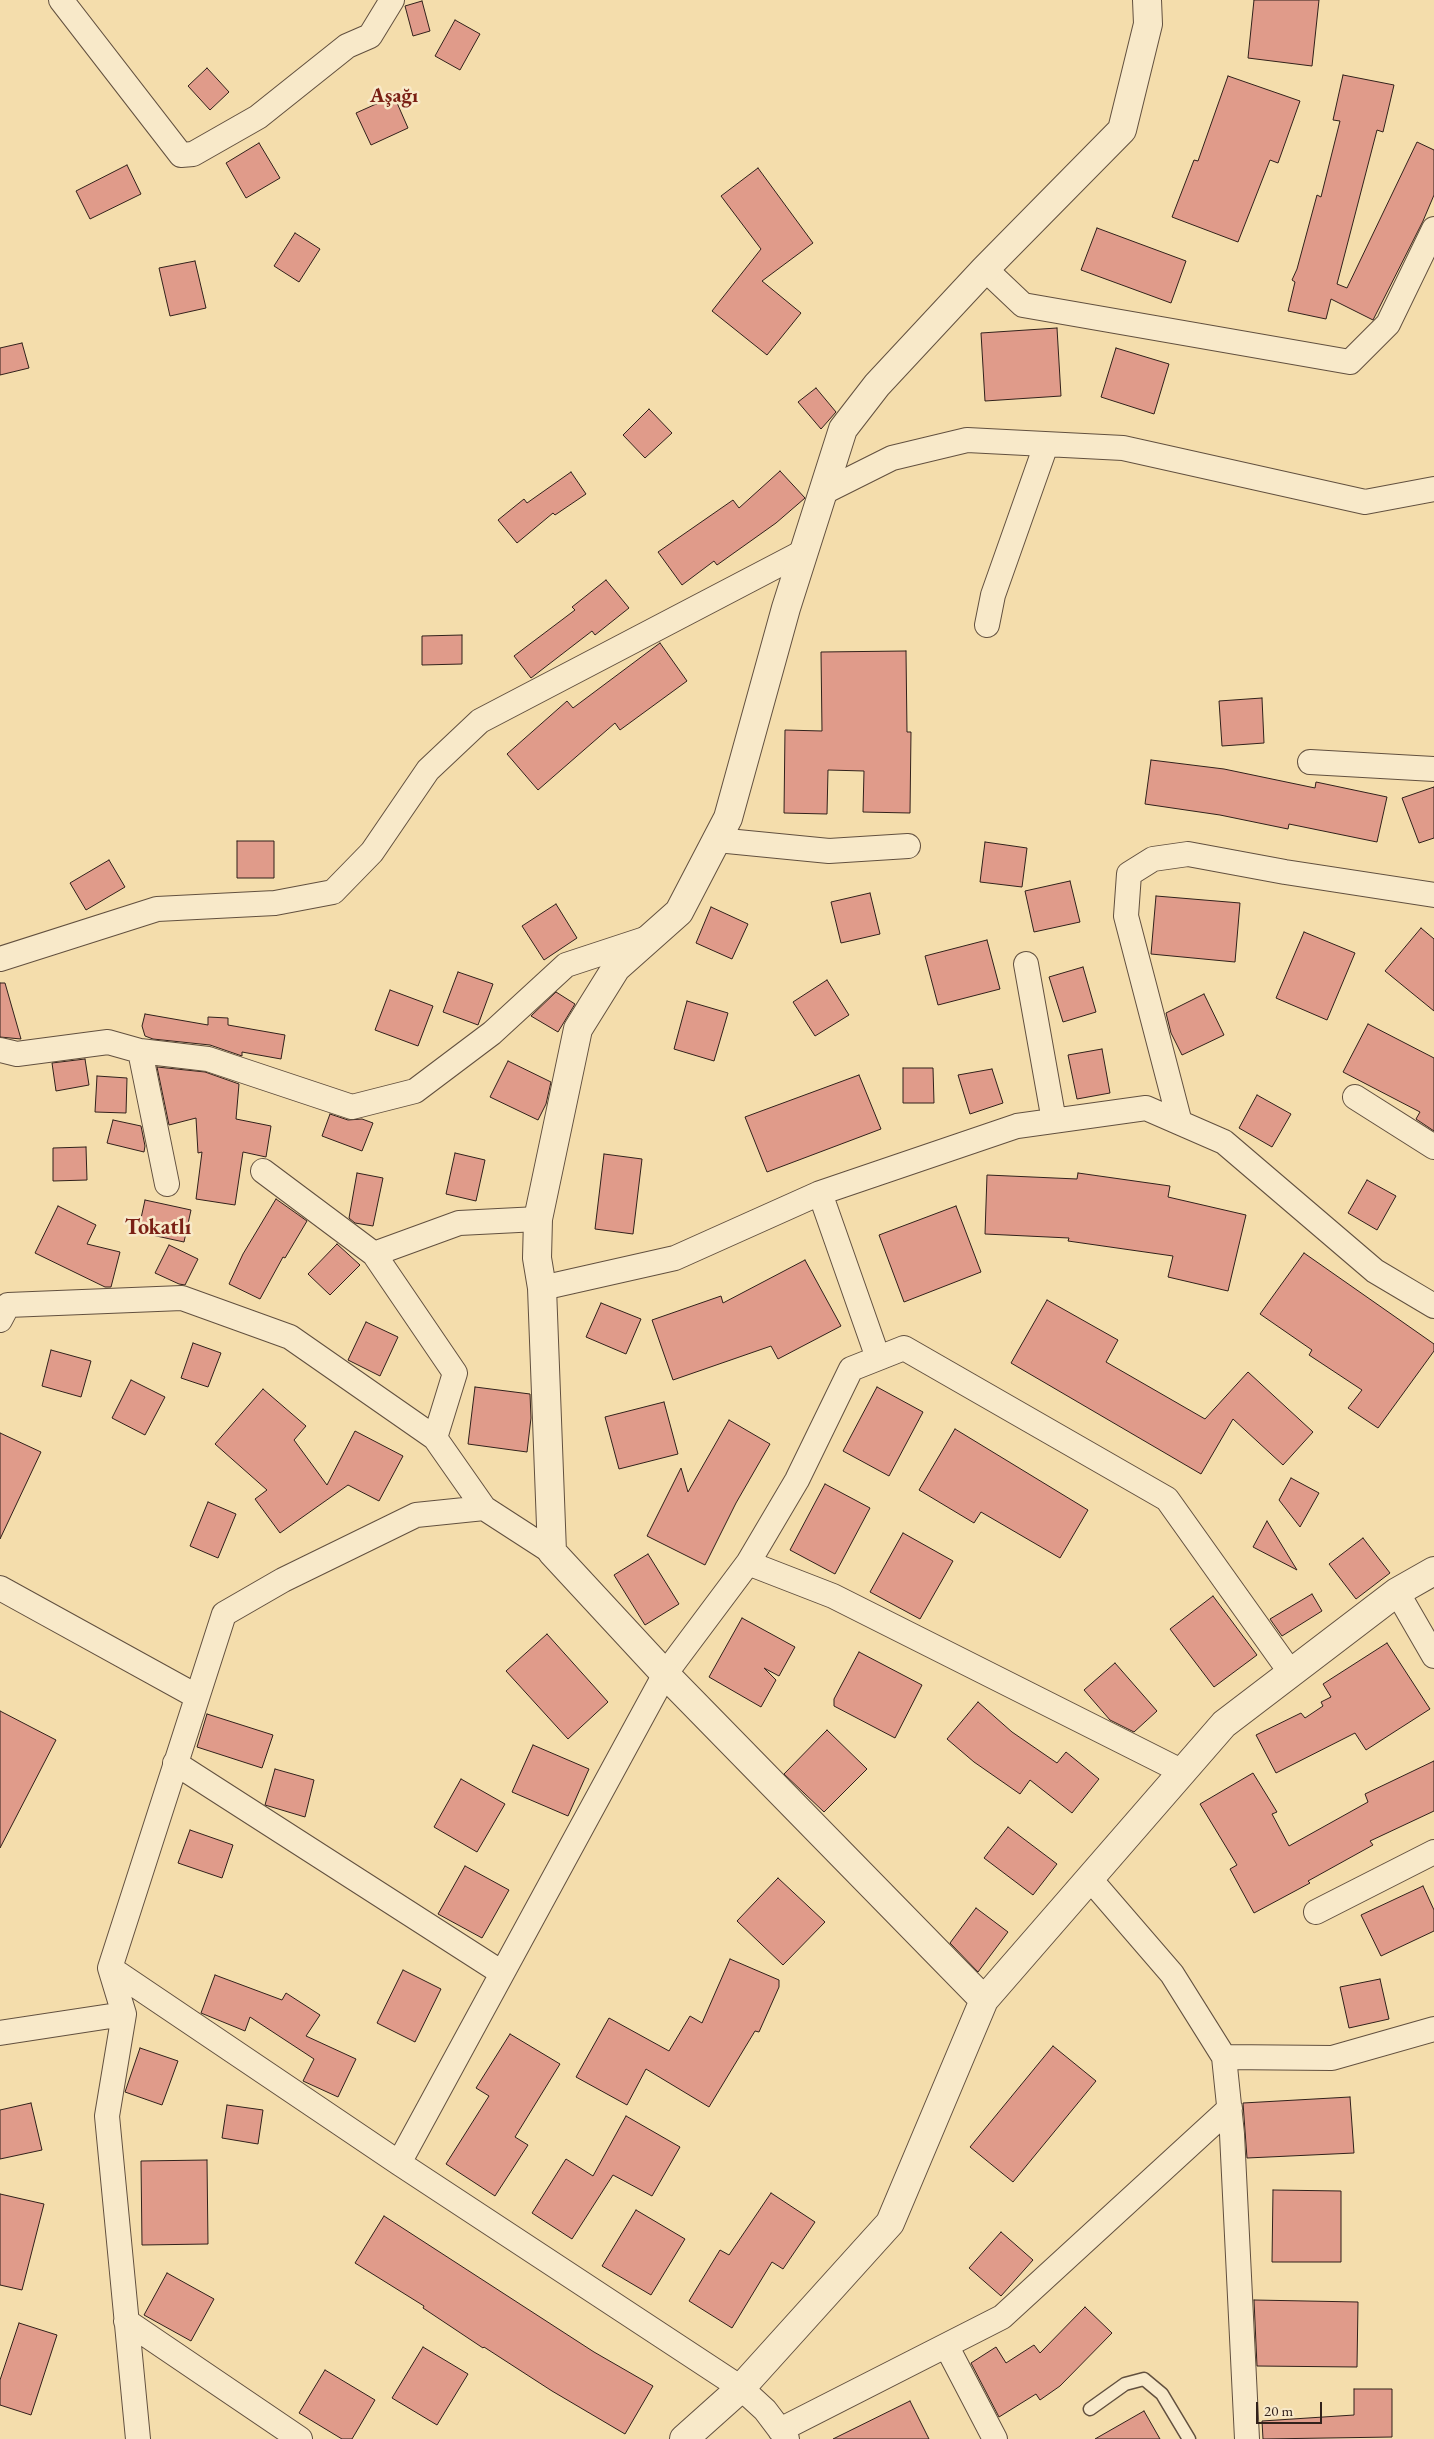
<!DOCTYPE html>
<meta charset="utf-8">
<style>
body{margin:0}
#map{position:relative;width:1434px;height:2439px;overflow:hidden;background:#f4ddac;font-family:"EB Garamond",serif}
canvas{display:block}
.scale{position:absolute;left:1256px;top:2402px;width:66px;height:22px;box-sizing:border-box;border:2px solid #31211b;border-top:0;padding-left:6px;font-size:15px;line-height:18px;white-space:nowrap;color:#31211b;-webkit-text-stroke:4px #f8e9c9;paint-order:stroke}
</style>
<div id="map">
<canvas width="1434" height="2439"></canvas>
<div class="scale">20 m</div>
</div>
<script>
const g = document.querySelector('canvas').getContext('2d');
g.lineJoin = 'round';
function fillPath(path, color) {
  g.fillStyle = color;
  g.fill(path, 'evenodd');
}
function toPath(rows) {
  const path = new Path2D();
  for (const r of rows) {
    path.moveTo(r[0], r[1]);
    for (let i = 2; i < r.length; i += 2) path.lineTo(r[i], r[i + 1]);
  }
  return path;
}
function strokePath(path, color, width, dash) {
  g.strokeStyle = color;
  g.lineWidth = width;
  g.lineCap = dash ? 'butt' : 'round';
  g.setLineDash(dash || []);
  g.stroke(path);
}
function label(font, color, halo, rows, align = 'center') {
  g.font = font + ' "EB Garamond",serif';
  g.lineWidth = 5;
  g.setLineDash([]);
  g.textBaseline = 'middle';
  g.strokeStyle = halo;
  g.fillStyle = color;
  for (const [text, x, y, turn = 0] of rows) {
    g.save();
    g.translate(x, y);
    g.rotate((+turn || 0) * Math.PI / 180);
    g.textAlign = isNaN(turn) ? turn : align;
    if (halo) g.strokeText(text, 0, 0);
    g.fillText(text, 0, 0);
    g.restore();
  }
}
const building = toPath([
 [1254,0,1319,0,1312,66,1248,58,1254,0],
 [422,1,430,31,413,36,405,6,422,1],
 [455,20,480,34,460,70,435,56,455,20],
 [207,68,229,92,210,110,188,86,207,68],
 [1343,75,1394,85,1383,132,1377,130,1337,284,1347,288,1417,142,1434,150,1434,195,1423,221,1373,320,1331,299,1326,319,1288,311,1295,282,1292,280,1297,269,1317,195,1321,197,1340,121,1333,120,1343,75],
 [1228,76,1300,101,1278,163,1270,160,1238,242,1172,217,1194,160,1198,161,1228,76],
 [394,96,408,128,371,145,356,113,394,96],
 [259,143,280,178,246,198,226,163,259,143],
 [127,165,141,194,90,219,76,191,127,165],
 [758,168,813,243,762,281,801,313,767,355,712,311,761,249,721,196,758,168],
 [1097,228,1186,261,1171,303,1081,270,1097,228],
 [295,233,320,249,299,282,274,266,295,233],
 [195,261,206,308,170,316,159,268,195,261],
 [1057,328,1061,396,985,401,981,333,1057,328],
 [22,343,29,368,0,375,0,348,22,343],
 [1116,348,1169,364,1154,414,1101,397,1116,348],
 [816,388,836,412,821,429,798,402,816,388],
 [649,409,672,433,645,458,623,435,649,409],
 [780,471,805,498,776,523,717,565,714,561,682,585,658,552,733,500,739,508,780,471],
 [571,472,586,494,555,515,553,513,517,543,498,520,524,499,527,503,571,472],
 [606,580,629,608,595,635,592,631,531,678,514,656,575,610,572,607,606,580],
 [462,635,462,664,422,665,422,636,462,635],
 [660,643,687,681,620,730,615,723,538,790,507,754,567,701,573,708,660,643],
 [906,651,907,732,911,732,910,813,863,812,864,771,828,770,827,814,784,813,785,730,822,731,821,652,906,651],
 [1262,698,1264,743,1222,746,1219,701,1262,698],
 [1151,760,1224,769,1315,788,1316,782,1387,797,1377,842,1289,824,1288,829,1220,815,1145,804,1151,760],
 [1434,787,1434,838,1419,843,1402,798,1434,787],
 [237,841,274,841,274,878,237,878,237,841],
 [985,842,1027,848,1022,887,980,882,985,842],
 [109,860,125,887,86,910,70,883,109,860],
 [1070,881,1080,922,1034,932,1025,891,1070,881],
 [870,893,880,934,841,943,831,902,870,893],
 [1156,896,1240,903,1235,962,1151,954,1156,896],
 [556,904,577,938,544,960,522,926,556,904],
 [711,907,748,924,732,959,696,943,711,907],
 [1421,928,1434,939,1434,1011,1385,971,1421,928],
 [1304,932,1355,953,1327,1020,1276,998,1304,932],
 [987,940,1000,989,938,1005,925,956,987,940],
 [1083,967,1096,1012,1063,1022,1049,977,1083,967],
 [458,972,493,984,478,1025,443,1012,458,972],
 [827,980,849,1015,815,1036,793,1002,827,980],
 [0,983,5,983,21,1039,0,1037,0,983],
 [390,990,433,1006,418,1046,375,1030,390,990],
 [556,992,575,1004,558,1032,531,1016,556,992],
 [1204,994,1224,1035,1182,1055,1171,1033,1166,1013,1204,994],
 [687,1001,728,1013,714,1061,674,1049,687,1001],
 [145,1014,208,1025,208,1017,228,1018,228,1025,285,1035,281,1059,242,1052,242,1056,210,1045,153,1039,145,1036,142,1026,145,1014],
 [1368,1024,1434,1058,1434,1131,1416,1119,1420,1112,1343,1072,1368,1024],
 [1102,1049,1110,1093,1077,1099,1068,1055,1102,1049],
 [85,1059,89,1085,56,1091,52,1063,85,1059],
 [508,1061,551,1082,546,1104,538,1120,490,1097,508,1061],
 [157,1067,205,1072,239,1084,236,1119,271,1126,266,1157,243,1152,235,1205,196,1199,202,1152,198,1153,196,1118,169,1125,157,1067],
 [903,1068,933,1068,934,1103,903,1103,903,1068],
 [992,1069,1003,1103,970,1114,958,1075,992,1069],
 [859,1075,881,1129,767,1172,745,1117,859,1075],
 [97,1076,127,1078,126,1113,95,1112,97,1076],
 [1257,1095,1291,1114,1272,1147,1239,1128,1257,1095],
 [330,1114,348,1120,362,1119,373,1123,362,1151,322,1136,330,1114],
 [113,1120,141,1126,145,1146,144,1152,107,1143,113,1120],
 [86,1147,87,1180,53,1181,53,1148,86,1147],
 [455,1153,485,1160,476,1201,446,1194,455,1153],
 [604,1154,642,1159,633,1234,595,1229,604,1154],
 [357,1173,383,1178,373,1226,355,1223,349,1218,357,1173],
 [1078,1173,1170,1186,1168,1197,1246,1215,1228,1291,1168,1277,1173,1256,1068,1241,1069,1238,985,1234,987,1175,1077,1179,1078,1173],
 [1367,1180,1396,1196,1377,1230,1348,1213,1367,1180],
 [276,1199,307,1221,285,1258,283,1257,260,1299,229,1284,243,1254,276,1199],
 [145,1200,191,1210,184,1242,138,1232,145,1200],
 [58,1206,96,1225,87,1244,120,1252,111,1287,105,1287,35,1253,58,1206],
 [956,1206,981,1272,904,1302,879,1235,956,1206],
 [337,1244,360,1265,330,1295,308,1274,337,1244],
 [169,1245,198,1259,185,1285,179,1284,155,1273,169,1245],
 [1304,1253,1434,1344,1434,1351,1378,1428,1348,1408,1362,1390,1309,1355,1312,1350,1260,1314,1304,1253],
 [805,1260,841,1326,778,1359,771,1346,673,1380,652,1320,721,1296,723,1303,805,1260],
 [1047,1300,1118,1340,1106,1362,1205,1419,1248,1372,1313,1432,1283,1465,1233,1419,1201,1474,1011,1363,1047,1300],
 [601,1303,641,1319,626,1354,586,1337,601,1303],
 [366,1322,398,1337,380,1376,348,1360,366,1322],
 [193,1343,221,1353,208,1387,181,1378,193,1343],
 [51,1350,91,1361,81,1397,42,1386,51,1350],
 [131,1380,165,1397,145,1435,112,1418,131,1380],
 [475,1387,530,1394,531,1418,527,1452,468,1444,475,1387],
 [877,1387,923,1412,889,1476,843,1451,877,1387],
 [263,1389,306,1426,294,1440,327,1485,355,1431,403,1456,379,1501,348,1485,280,1533,255,1499,267,1490,215,1444,263,1389],
 [664,1402,678,1454,619,1469,605,1417,664,1402],
 [729,1420,770,1444,736,1503,705,1565,647,1536,681,1468,688,1492,729,1420],
 [955,1429,1088,1510,1060,1558,981,1512,974,1523,919,1490,955,1429],
 [0,1433,41,1452,0,1539,0,1433],
 [1291,1478,1319,1493,1300,1527,1279,1500,1291,1478],
 [825,1484,870,1508,835,1574,790,1550,825,1484],
 [208,1502,236,1514,218,1558,190,1546,208,1502],
 [1267,1521,1297,1570,1253,1547,1267,1521],
 [903,1533,953,1561,920,1619,870,1592,903,1533],
 [1363,1538,1390,1573,1356,1599,1329,1564,1363,1538],
 [648,1554,679,1604,645,1625,614,1575,648,1554],
 [1312,1594,1322,1611,1282,1636,1270,1619,1312,1594],
 [1213,1596,1257,1655,1214,1687,1170,1629,1213,1596],
 [742,1618,795,1647,779,1676,764,1668,776,1680,761,1707,709,1677,742,1618],
 [547,1634,608,1702,568,1739,506,1671,547,1634],
 [1387,1643,1430,1709,1366,1750,1355,1733,1276,1773,1256,1735,1301,1713,1305,1718,1323,1706,1321,1702,1331,1697,1323,1684,1387,1643],
 [859,1652,922,1685,895,1738,834,1706,834,1699,859,1652],
 [1115,1663,1157,1711,1134,1732,1110,1720,1084,1690,1115,1663],
 [978,1702,1012,1732,1057,1763,1066,1752,1099,1779,1072,1813,1030,1780,1020,1794,974,1762,947,1739,978,1702],
 [0,1711,56,1740,0,1848,0,1711],
 [207,1714,273,1735,262,1768,197,1747,207,1714],
 [827,1730,867,1769,824,1812,784,1774,827,1730],
 [533,1745,589,1769,568,1816,512,1792,533,1745],
 [1434,1761,1434,1811,1370,1841,1373,1845,1308,1881,1310,1883,1254,1913,1230,1869,1237,1865,1200,1804,1253,1773,1277,1812,1272,1814,1289,1846,1368,1802,1365,1794,1434,1761],
 [275,1769,314,1780,305,1817,265,1805,275,1769],
 [461,1779,505,1804,477,1852,434,1827,461,1779],
 [1008,1827,1057,1864,1033,1895,984,1858,1008,1827],
 [190,1830,233,1845,222,1878,178,1863,190,1830],
 [465,1866,509,1890,482,1938,438,1914,465,1866],
 [778,1878,825,1922,783,1965,737,1921,778,1878],
 [1423,1886,1434,1910,1434,1931,1381,1956,1361,1915,1423,1886],
 [976,1908,1008,1932,978,1972,950,1943,976,1908],
 [730,1959,779,1980,779,1987,759,2032,755,2031,709,2107,646,2069,627,2105,576,2077,609,2018,669,2051,690,2016,702,2023,730,1959],
 [403,1970,441,1989,415,2042,377,2023,403,1970],
 [215,1975,282,2000,286,1993,320,2015,306,2036,356,2059,338,2097,303,2081,314,2059,250,2017,245,2031,201,2013,215,1975],
 [1380,1979,1389,2019,1349,2028,1340,1987,1380,1979],
 [510,2034,560,2064,515,2137,528,2145,495,2196,446,2164,489,2096,476,2088,510,2034],
 [1053,2046,1096,2081,1013,2182,970,2147,1053,2046],
 [140,2048,178,2061,162,2105,125,2092,140,2048],
 [1350,2097,1354,2153,1247,2158,1243,2103,1350,2097],
 [31,2103,42,2150,0,2159,0,2110,31,2103],
 [227,2105,263,2110,258,2144,222,2138,227,2105],
 [626,2116,680,2147,652,2196,613,2175,572,2239,532,2213,566,2159,593,2176,626,2116],
 [207,2160,208,2244,142,2245,141,2161,207,2160],
 [1273,2190,1341,2191,1341,2262,1272,2262,1273,2190],
 [771,2193,815,2222,783,2269,772,2262,732,2328,689,2301,720,2250,729,2255,771,2193],
 [0,2194,44,2204,22,2290,0,2285,0,2194],
 [636,2210,685,2239,651,2295,602,2266,636,2210],
 [384,2216,594,2352,653,2386,625,2434,552,2391,484,2347,483,2348,423,2308,424,2306,355,2263,384,2216],
 [1001,2232,1033,2260,1001,2296,969,2268,1001,2232],
 [167,2273,214,2299,191,2341,144,2315,167,2273],
 [1254,2300,1358,2302,1357,2367,1257,2366,1254,2300],
 [1085,2307,1112,2333,1060,2386,1040,2400,1036,2394,999,2417,971,2363,996,2347,1006,2363,1034,2345,1040,2353,1085,2307],
 [19,2323,57,2335,31,2415,0,2405,0,2380,19,2323],
 [423,2347,468,2374,437,2425,392,2398,423,2347],
 [325,2370,375,2400,352,2439,342,2439,299,2413,325,2370],
 [1354,2389,1392,2389,1392,2437,1263,2439,1262,2421,1354,2415,1354,2389],
 [910,2401,929,2439,833,2439,910,2401],
 [1144,2411,1160,2439,1095,2439,1144,2411]
]);
fillPath(building, '#e09b8a');
strokePath(building, '#31211b', 1);
const service = toPath([
 [1090,2409,1125,2384,1144,2379,1162,2394,1189,2439]
]);
const minor = toPath([
 [61,0,181,155,193,154,258,117,347,46,370,36,392,0],
 [985,269,1023,305,1350,362,1388,324,1434,229],
 [822,493,892,458,967,440,1123,448,1365,502,1434,489],
 [987,625,993,595,1046,445],
 [1310,762,1434,769],
 [717,840,829,851,908,846],
 [0,959,157,909,275,903,333,892,372,852,428,770,480,721,805,551],
 [1026,964,1054,1121],
 [0,1050,17,1054,108,1042,140,1051,208,1059,352,1107,415,1091,492,1033,566,965,648,938],
 [140,1051,167,1184],
 [1355,1097,1434,1147],
 [1180,1123,1126,916,1129,874,1153,859,1188,854,1285,872,1434,895],
 [263,1171,374,1254,455,1373,435,1438],
 [820,1193,878,1358],
 [374,1254,459,1223,538,1219],
 [542,1288,675,1258,820,1193,1017,1126,1146,1108,1224,1142,1375,1271,1434,1306],
 [0,1320,8,1305,182,1298,290,1337,435,1438,484,1508,552,1552],
 [748,1563,797,1480,851,1369,904,1348,1167,1499,1291,1673],
 [0,1588,196,1696],
 [1397,1592,1434,1656],
 [175,1763,502,1973],
 [1090,1879,1172,1974,1224,2057,1232,2134,1247,2439],
 [1316,1912,1434,1852],
 [110,1968,399,2163,741,2388,765,2410,787,2439],
 [0,2033,124,2014],
 [1224,2057,1332,2058,1434,2029],
 [399,2163,665,1674,748,1563,833,1596,1183,1772],
 [126,2321,300,2439],
 [947,2347,995,2439],
 [780,2430,1002,2317,1230,2108],
 [138,2439,107,2116,124,2014,110,1968,224,1614,283,1580,416,1515,484,1508]
]);
const tertiary = toPath([
 [984,2000,665,1674,552,1552,542,1288,537,1258,538,1219,578,1029,616,968,679,912,728,818,786,608,843,429,877,385,985,269,1122,130,1148,24,1147,0],
 [684,2439,741,2388,890,2223,984,2000,1224,1724,1397,1592,1434,1571]
]);
strokePath(service, '#62503f', 15);
strokePath(minor, '#62503f', 26);
strokePath(tertiary, '#62503f', 30);
strokePath(service, '#f8e9c9', 12);
strokePath(minor, '#f8e9c9', 24);
strokePath(tertiary, '#f8e9c9', 28);
label('bold 21px', '#7a1f14', '#f8e9c9', [
 ["Aşağı",394,96]
]);
label('bold 22px', '#7a1f14', '#f8e9c9', [
 ["Tokatlı",158,1228]
]);
</script>
